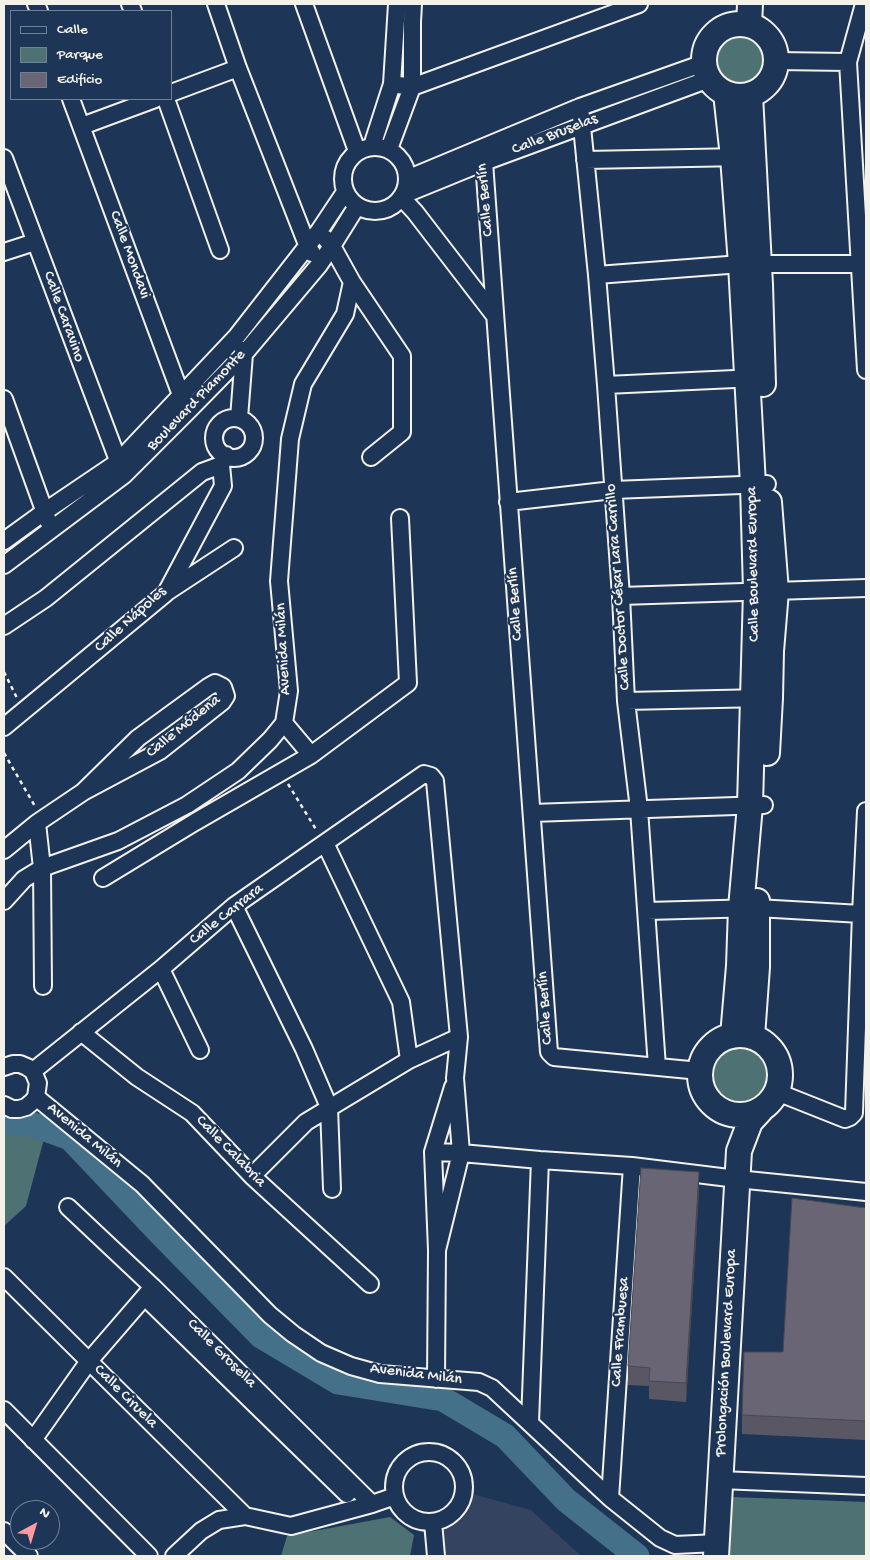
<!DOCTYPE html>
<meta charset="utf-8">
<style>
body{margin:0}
#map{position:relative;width:870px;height:1560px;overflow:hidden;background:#1d3557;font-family:"Gochi Hand",sans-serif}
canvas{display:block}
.frame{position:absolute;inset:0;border:5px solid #f4f1e8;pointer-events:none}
.legend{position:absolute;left:10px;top:10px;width:162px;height:90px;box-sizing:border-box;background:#1d3557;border:1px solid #738091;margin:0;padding:6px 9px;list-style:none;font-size:15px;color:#f4f1e8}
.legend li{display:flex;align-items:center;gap:10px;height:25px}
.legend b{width:25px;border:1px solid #738091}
.north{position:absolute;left:10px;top:1500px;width:50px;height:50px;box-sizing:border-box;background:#1d3557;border:1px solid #738091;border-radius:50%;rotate:39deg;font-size:14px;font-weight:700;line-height:20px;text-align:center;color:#f4f1e8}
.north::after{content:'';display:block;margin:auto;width:18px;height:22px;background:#ff9aa2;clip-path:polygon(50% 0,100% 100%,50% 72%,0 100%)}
</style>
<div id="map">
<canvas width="870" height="1560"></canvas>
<div class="frame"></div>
<ul class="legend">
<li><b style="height:6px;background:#1d3557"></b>Calle</li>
<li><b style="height:14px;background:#4e7273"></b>Parque</li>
<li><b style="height:14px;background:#696574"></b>Edificio</li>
</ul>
<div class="north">N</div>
</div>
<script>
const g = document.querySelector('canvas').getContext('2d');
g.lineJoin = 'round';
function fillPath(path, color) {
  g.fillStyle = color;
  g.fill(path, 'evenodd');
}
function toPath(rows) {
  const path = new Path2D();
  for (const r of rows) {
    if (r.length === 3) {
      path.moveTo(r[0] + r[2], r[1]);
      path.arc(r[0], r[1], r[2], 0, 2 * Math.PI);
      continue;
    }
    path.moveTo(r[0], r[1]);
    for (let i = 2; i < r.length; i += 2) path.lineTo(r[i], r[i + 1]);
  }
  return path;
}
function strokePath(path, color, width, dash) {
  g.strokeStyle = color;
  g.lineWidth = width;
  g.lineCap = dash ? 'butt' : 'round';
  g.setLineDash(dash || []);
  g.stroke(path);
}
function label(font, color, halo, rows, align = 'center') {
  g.font = font + ' "Gochi Hand",sans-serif';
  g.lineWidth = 4.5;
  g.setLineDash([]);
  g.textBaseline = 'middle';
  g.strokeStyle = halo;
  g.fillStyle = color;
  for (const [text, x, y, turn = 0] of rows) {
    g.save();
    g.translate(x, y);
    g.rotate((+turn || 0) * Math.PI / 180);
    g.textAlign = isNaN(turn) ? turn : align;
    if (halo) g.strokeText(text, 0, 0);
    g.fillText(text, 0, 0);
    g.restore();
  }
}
fillPath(toPath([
 [469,1493,531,1510,581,1556,442,1556,439,1527,450,1524,467,1506]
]), '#344360');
fillPath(toPath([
 [739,60,27],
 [742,1077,32],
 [4,1112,49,1120,26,1206,4,1226],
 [732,1497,866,1502,866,1556,729,1556],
 [390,1517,414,1535,410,1556,281,1556,287,1536]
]), '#4e7273');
strokePath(toPath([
 [4,1121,34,1125,70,1138,158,1231,261,1336,338,1382,443,1399,505,1436,566,1500,637,1556]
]), '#447089', 25);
const street = toPath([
 [36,4,39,11],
 [130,4,133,11],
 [216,4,238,68,308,247,312,253],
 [304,4,357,151],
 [864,4,848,62,866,370],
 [776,61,848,62],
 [392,84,412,87,639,4],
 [171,93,238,68],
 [71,99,181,395,186,402],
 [166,99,220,250],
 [580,107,597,275,606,385,621,596,626,701,639,809,657,1067],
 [82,126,155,99],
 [372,146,392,84,397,4],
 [375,179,32],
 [389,149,412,87,412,22,413,4],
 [481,149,484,162,549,1052,554,1057,700,1071],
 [4,158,122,471],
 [585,160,743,157],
 [407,179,580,107,704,63],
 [403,195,484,162,709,79],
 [401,197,415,212,495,316],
 [326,239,332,246,352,282,402,356,402,432,371,457],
 [4,252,35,242],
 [597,275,741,264,861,264],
 [606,385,756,378],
 [4,399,48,521],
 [239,418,244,354,243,350],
 [234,438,20],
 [508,502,613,490,767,484],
 [4,541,44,512,118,462,237,336,319,231,345,192],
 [4,565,124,475,191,408,244,354,319,265,332,246,357,206],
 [167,592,234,548],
 [621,596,866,588],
 [4,626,46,598,202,472,221,465],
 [626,701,764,698],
 [284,723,311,755],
 [4,727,166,593,223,486,221,465,226,455],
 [532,813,764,805],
 [37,823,42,868,43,986],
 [325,843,401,1002,409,1060],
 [4,850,37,823,83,792,138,738,208,687,215,683,223,687,226,696,222,702,160,751,83,792],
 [103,878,195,822,311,755,408,683,400,518],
 [4,901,24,879,42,868,118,841,187,805,238,771,270,740,284,723,289,691,279,581,290,439,303,384,345,314,352,282],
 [234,906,304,1049,329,1107,332,1189],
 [647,911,757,908,861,914],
 [161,969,200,1050],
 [81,1032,137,1077,192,1113,252,1176,370,1284],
 [4,1067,13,1064,20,1064,27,1067,33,1071,38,1083,36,1097,32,1102,26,1107,19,1109,12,1109,4,1105],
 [33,1071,161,969,234,906,424,774,431,776,435,781,459,1037,455,1078,461,1153,437,1250],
 [777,1092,845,1119,850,1117,854,1113,861,914,866,811],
 [36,1097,142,1184,270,1315,293,1334,321,1353,351,1366,380,1374,479,1382,492,1388,610,1498,660,1538,675,1545,717,1543],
 [433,1152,461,1153,540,1160,632,1166,737,1179,866,1192],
 [252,1176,306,1122,409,1060,459,1037],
 [68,1207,153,1287,372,1504],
 [4,1277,245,1516],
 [145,1297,347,1494],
 [436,1379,437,1250,433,1152,453,1087],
 [4,1410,149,1556],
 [530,1422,540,1160],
 [33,1440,89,1361,152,1288],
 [429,1487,35],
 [720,1480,866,1486],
 [610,1498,632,1166],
 [433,1522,436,1556],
 [4,1531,29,1556],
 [174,1556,201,1531,219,1520,245,1516,291,1526,372,1504,395,1496]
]);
const secondary = toPath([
 [740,60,36],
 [749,25,750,4],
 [726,93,733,157,741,264,753,485,756,591,750,805,741,908,739,966,733,1036],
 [750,95,760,285,763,384],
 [767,753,770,698,771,651,776,591,769,502],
 [740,1075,40],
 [752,1037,757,967,757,901],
 [716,1556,739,1151,750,1122,761,1110]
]);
strokePath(street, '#f4f1e8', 20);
strokePath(secondary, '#f4f1e8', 28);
strokePath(toPath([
 [4,672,17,698],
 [4,753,36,808],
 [288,784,317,831]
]), '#f4f1e8', 2.5, [4, 4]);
strokePath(street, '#1d3557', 16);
strokePath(secondary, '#1d3557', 24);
fillPath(toPath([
 [699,1191,686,1402,649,1399,649,1386,628,1385,628,1366],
 [866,1208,866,1440,742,1434,742,1415,783,1352]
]), '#5a5764');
fillPath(toPath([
 [699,1172,699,1191,686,1402,686,1383]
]), '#4a4751');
const building = toPath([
 [641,1168,699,1172,686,1383,649,1381,650,1368,628,1366,641,1168],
 [792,1198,866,1208,866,1421,742,1415,744,1352,783,1352,792,1198]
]);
fillPath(building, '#696574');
strokePath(building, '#4a4751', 1);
label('16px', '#f4f1e8', '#1d3557', [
 ["Calle Bruselas",555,135,-21],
 ["Calle Berlín",486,200,-95],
 ["Calle Mondavi",129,255,70],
 ["Calle Caravino",63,317,70],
 ["Boulevard Piamonte",197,401,-46],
 ["Calle Boulevard Europa",754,564,-91],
 ["Calle Doctor César Lara Carrillo",619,587,-94],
 ["Calle Berlín",516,604,-94],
 ["Calle Nápoles",131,620,-42],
 ["Avenida Milán",284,649,-93],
 ["Calle Módena",184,727,-39],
 ["Calle Carrara",227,915,-38],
 ["Calle Berlín",546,1008,-94],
 ["Avenida Milán",84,1136,40],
 ["Calle Calabria",230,1152,46],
 ["Calle Frambuesa",621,1332,-86],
 ["Prolongación Boulevard Europa",727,1353,-87],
 ["Calle Grosella",221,1354,45],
 ["Avenida Milán",416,1375,7],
 ["Calle Ciruela",125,1397,45]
]);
</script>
